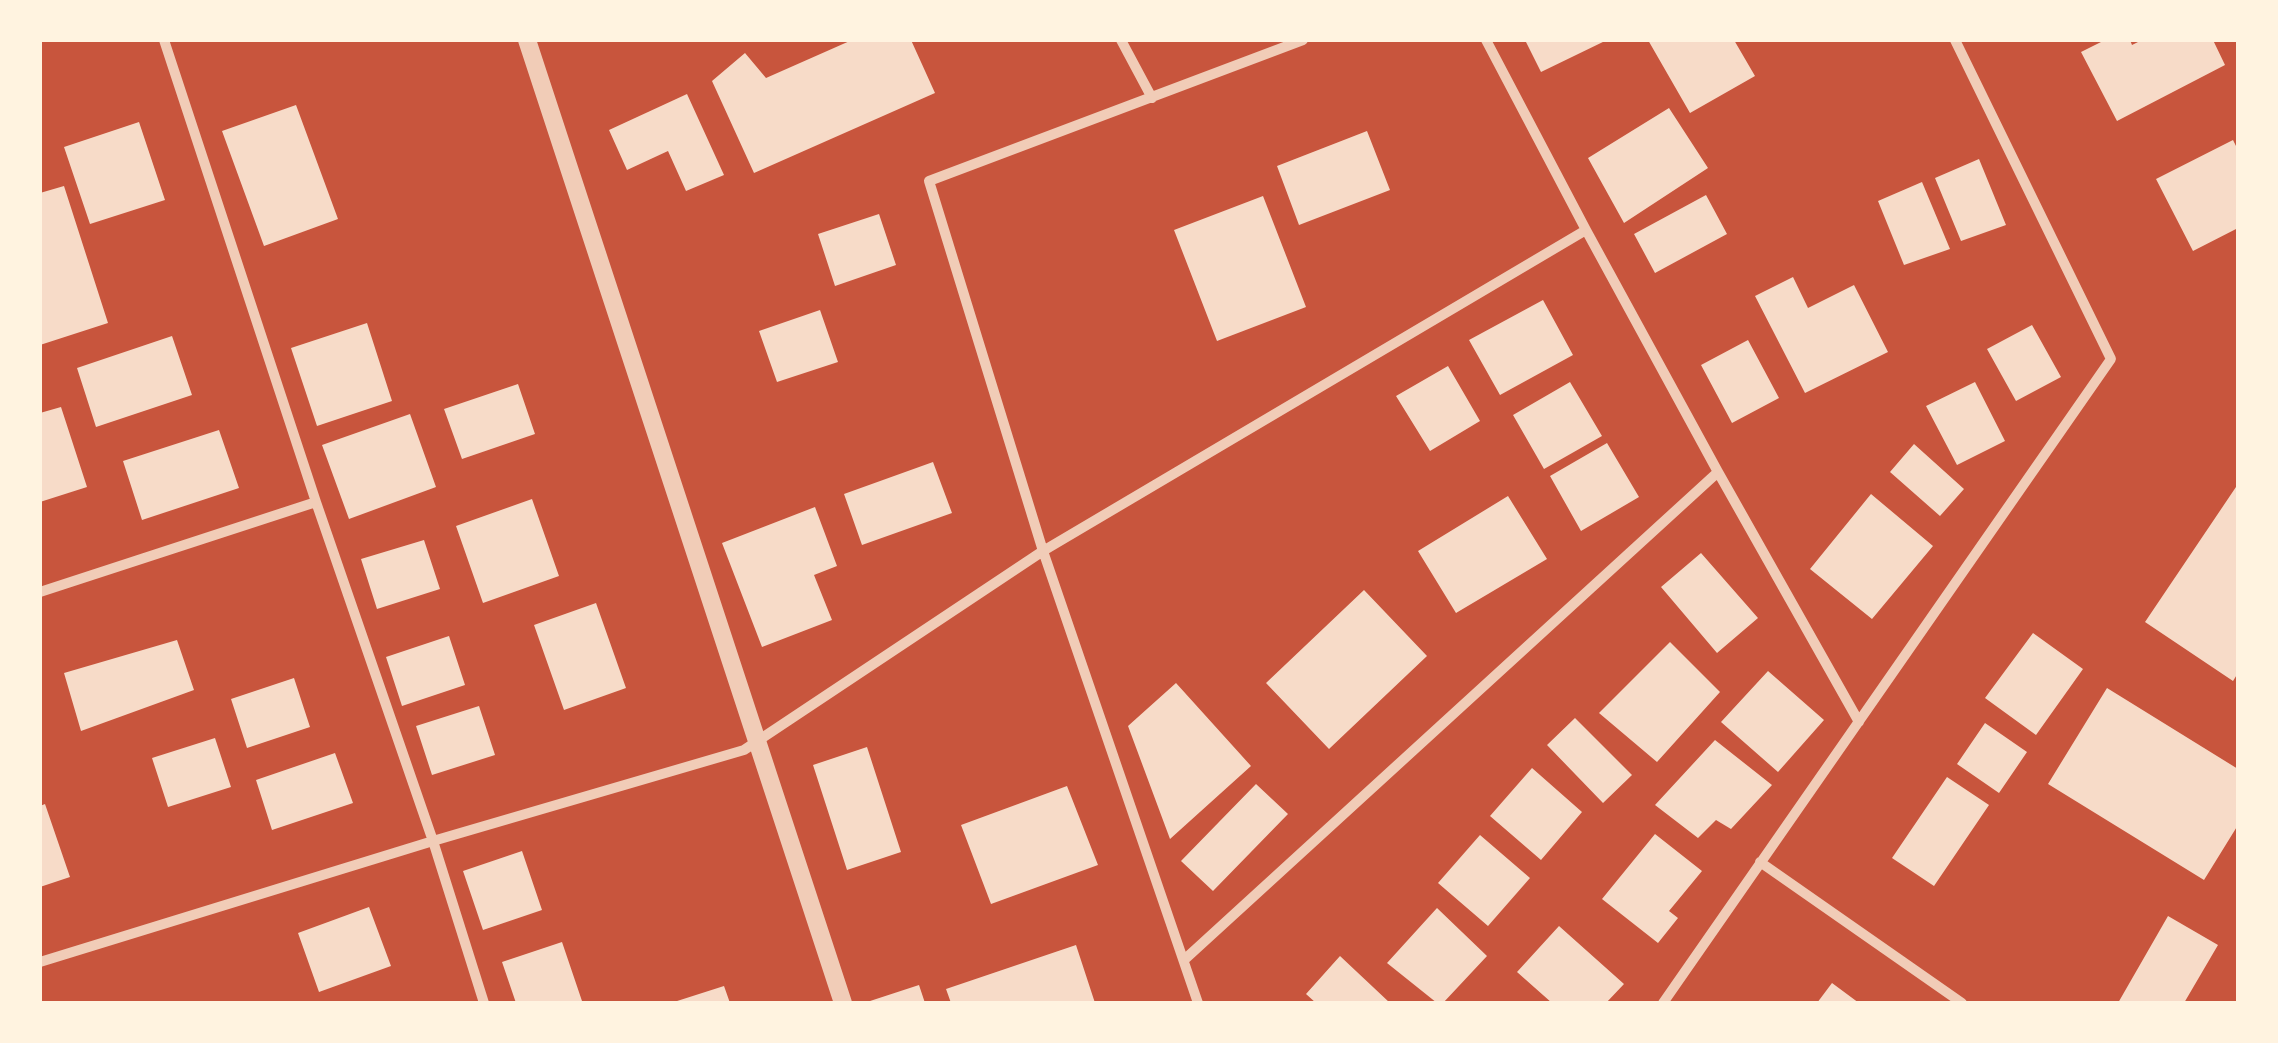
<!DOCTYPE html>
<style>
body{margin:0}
#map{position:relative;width:2278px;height:1043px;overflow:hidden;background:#c8553d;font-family:Lato,sans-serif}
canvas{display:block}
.frame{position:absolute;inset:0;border:42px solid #fff3e0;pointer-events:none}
</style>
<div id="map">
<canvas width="2278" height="1043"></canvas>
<div class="frame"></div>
</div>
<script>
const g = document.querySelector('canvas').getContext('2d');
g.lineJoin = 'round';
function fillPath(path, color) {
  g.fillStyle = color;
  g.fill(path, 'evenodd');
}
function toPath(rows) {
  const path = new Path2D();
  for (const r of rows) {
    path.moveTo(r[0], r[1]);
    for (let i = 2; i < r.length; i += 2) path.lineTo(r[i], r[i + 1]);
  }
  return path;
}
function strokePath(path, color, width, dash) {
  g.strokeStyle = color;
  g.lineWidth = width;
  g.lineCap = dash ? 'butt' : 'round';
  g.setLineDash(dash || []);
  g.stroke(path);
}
fillPath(toPath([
 [852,40,911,40,935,93,754,173,712,81,745,53,766,78],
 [1525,40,1607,40,1541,72],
 [1648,40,1734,40,1755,76,1690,113],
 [2105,40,2130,40,2132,45,2142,40,2213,40,2225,65,2117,121,2081,52],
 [687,94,724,175,686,191,668,151,627,170,609,130],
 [296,105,338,219,264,246,222,131],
 [1669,108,1708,168,1624,223,1588,158],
 [139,122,165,200,90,224,64,147],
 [1367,131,1390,190,1299,225,1277,166],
 [2233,140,2238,150,2238,228,2193,251,2156,179],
 [1979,159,2006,225,1961,241,1935,178],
 [1922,182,1950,249,1904,265,1878,201],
 [64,186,108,323,40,345,40,193],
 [1706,195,1727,234,1655,273,1634,234],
 [1263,196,1306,307,1217,341,1174,230],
 [879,214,896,265,835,286,818,234],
 [1793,277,1808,308,1854,285,1888,352,1805,393,1755,296],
 [1543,300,1573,355,1500,395,1469,340],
 [820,310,838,362,777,382,759,331],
 [367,323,392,401,317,426,291,348],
 [2032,325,2061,377,2016,401,1987,349],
 [172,336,192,395,96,427,77,368],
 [1748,340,1779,398,1732,423,1701,365],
 [1448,366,1480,421,1430,451,1396,396],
 [1570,382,1602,436,1544,469,1513,415],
 [1975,382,2005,441,1957,465,1926,406],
 [518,384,535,434,462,459,444,409],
 [61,407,87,487,40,502,40,413],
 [410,414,436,487,349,519,322,445],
 [219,430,239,488,142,520,123,461],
 [1607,443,1639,497,1581,531,1550,476],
 [1914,444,1964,489,1940,516,1890,472],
 [933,462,952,513,862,545,844,494],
 [2238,484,2238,673,2233,681,2145,622],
 [1871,494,1933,546,1872,619,1810,569],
 [1508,496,1547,559,1456,613,1418,551],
 [532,499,559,576,483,603,456,526],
 [815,507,837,566,814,575,832,620,762,647,722,543],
 [424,540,440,589,377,609,361,559],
 [1701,553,1758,618,1717,653,1661,587],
 [1364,590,1427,656,1329,749,1266,683],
 [596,603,626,688,564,710,534,625],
 [2033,633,2083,669,2036,735,1985,698],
 [449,636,465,685,402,706,386,657],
 [177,640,194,690,81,731,64,673],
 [1670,642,1720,692,1657,762,1599,713],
 [1768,671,1824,720,1778,772,1721,722],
 [294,678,310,727,247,748,231,699],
 [1176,683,1251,766,1170,839,1128,726],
 [2107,688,2238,769,2238,825,2204,880,2048,784],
 [479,706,495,755,432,775,416,726],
 [1575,718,1632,775,1603,803,1547,745],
 [1985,723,2027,752,1999,793,1957,764],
 [215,738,231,787,168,807,152,758],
 [1715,740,1772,785,1731,829,1716,820,1698,838,1655,805],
 [867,747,901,852,847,870,813,765],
 [335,753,353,803,272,830,256,780],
 [1532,768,1582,812,1541,860,1490,816],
 [1947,777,1989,805,1934,886,1892,858],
 [1256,784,1288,814,1213,891,1181,861],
 [1067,786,1098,865,991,904,961,825],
 [45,804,70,877,40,887,40,806],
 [1655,834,1702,871,1669,911,1678,918,1658,943,1602,899],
 [1480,835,1530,878,1488,926,1438,883],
 [522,851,542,910,483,930,463,871],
 [369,907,391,966,319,992,298,933],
 [1437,908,1487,956,1443,1003,1437,1003,1387,963],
 [2168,916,2218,945,2184,1003,2118,1003],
 [1559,926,1624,984,1606,1003,1552,1003,1517,972],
 [562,942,582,1001,575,1003,516,1003,502,962],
 [1076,945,1095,1003,951,1003,946,989],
 [1340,956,1390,1003,1316,1003,1306,994],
 [1832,983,1859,1003,1817,1003],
 [919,985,925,1003,868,1003,867,1002],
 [724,986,730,1003,675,1003,674,1002]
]), '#f7dbc8');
strokePath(toPath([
 [164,40,316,502,433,841,484,1003],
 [1121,40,1152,98],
 [1486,40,1586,230,1718,472,1859,722],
 [40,592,316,502],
 [1760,862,1962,1003],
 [1184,960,1718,472],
 [40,962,433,841,744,750,1043,551,1586,230],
 [1198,1003,1043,551,929,181,1303,40],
 [1663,1003,2111,359,1955,40]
]), '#f1ccb7', 10);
strokePath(toPath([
 [527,40,843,1003]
]), '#f1ccb7', 18);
</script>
